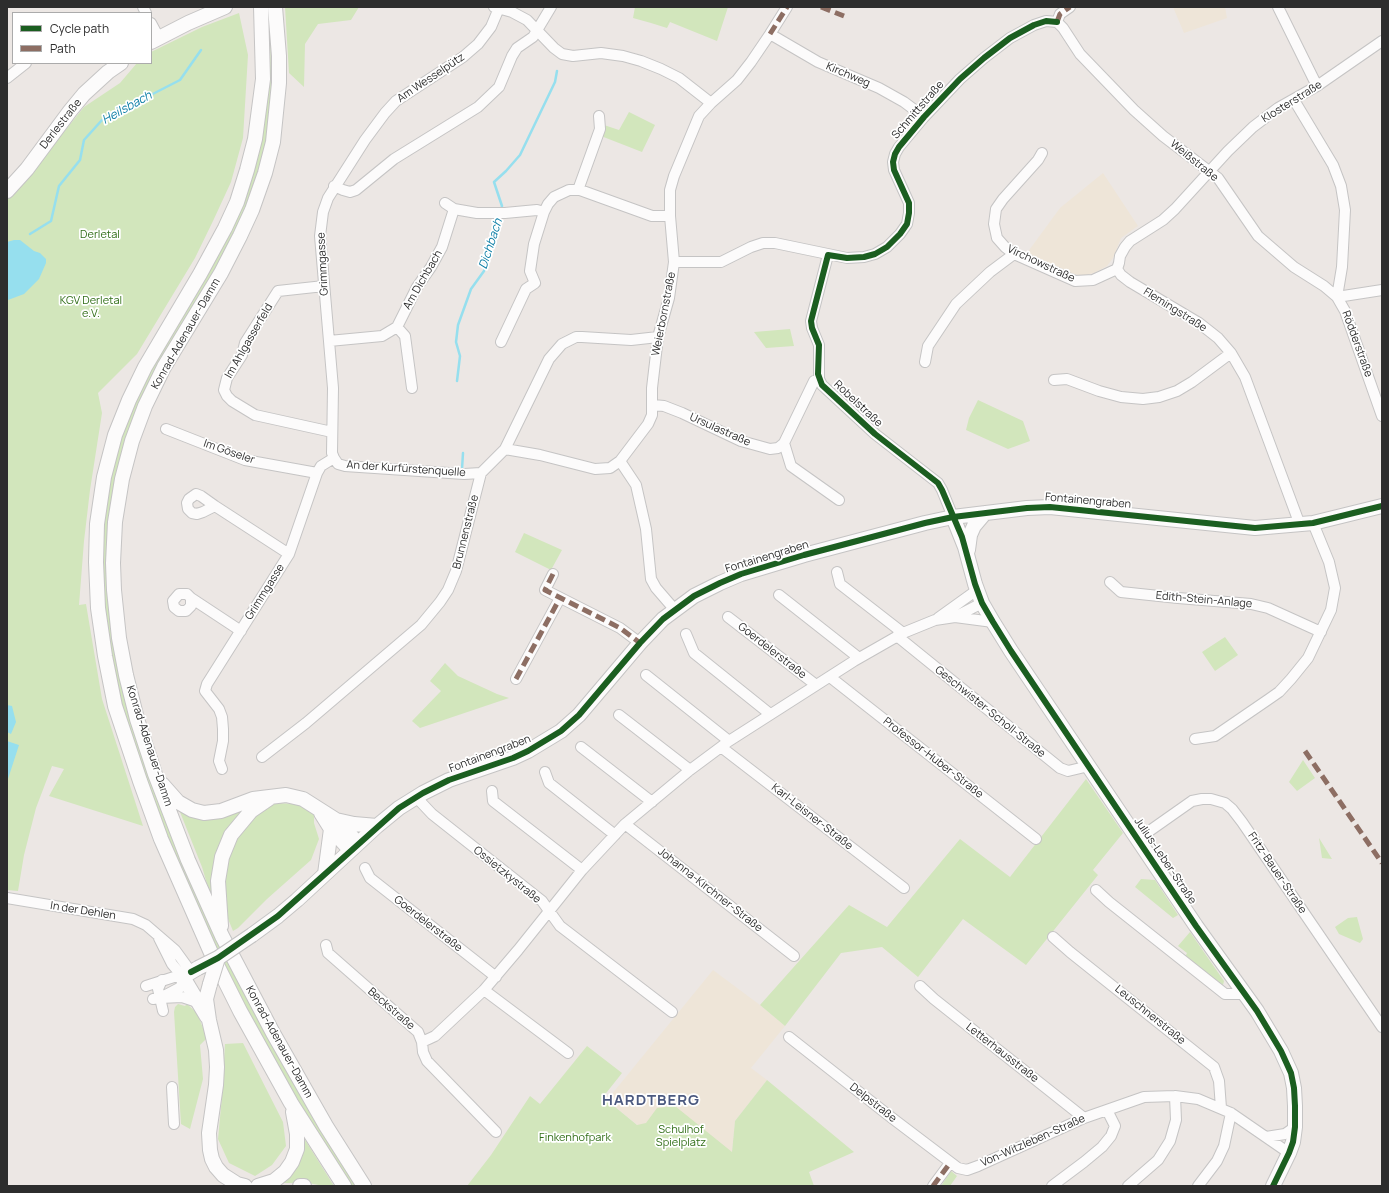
<!DOCTYPE html>
<meta charset="utf-8">
<style>
body{margin:0}
#map{position:relative;width:1389px;height:1193px;overflow:hidden;background:#ece7e4;font-family:Manrope,sans-serif}
canvas{display:block}
.frame{position:absolute;inset:0;border:8px solid #2d2d2d;pointer-events:none}
.legend{position:absolute;left:12px;top:12px;width:140px;height:52px;box-sizing:border-box;background:#fff;border:1px solid #ababab;margin:0;padding:5px 7px;list-style:none;font-size:12px;color:#2d2d2d}
.legend li{display:flex;align-items:center;gap:8px;height:20px}
.legend b{width:20px;border:1px solid #ababab}
</style>
<div id="map">
<canvas width="1389" height="1193"></canvas>
<div class="frame"></div>
<ul class="legend">
<li><b style="height:5px;background:#1b5e20"></b>Cycle path</li>
<li><b style="height:5px;background:#8d6e63"></b>Path</li>
</ul>
</div>
<script>
const g = document.querySelector('canvas').getContext('2d');
g.lineJoin = 'round';
function fillPath(path, color) {
  g.fillStyle = color;
  g.fill(path, 'evenodd');
}
function toPath(rows) {
  const path = new Path2D();
  for (const r of rows) {
    path.moveTo(r[0], r[1]);
    for (let i = 2; i < r.length; i += 2) path.lineTo(r[i], r[i + 1]);
  }
  return path;
}
function strokePath(path, color, width, dash) {
  g.strokeStyle = color;
  g.lineWidth = width;
  g.lineCap = dash ? 'butt' : 'round';
  g.setLineDash(dash || []);
  g.stroke(path);
}
function label(font, color, halo, rows, align = 'center') {
  g.font = font + ' Manrope,sans-serif';
  g.lineWidth = 3.5;
  g.setLineDash([]);
  g.textBaseline = 'middle';
  g.strokeStyle = halo;
  g.fillStyle = color;
  for (const [text, x, y, turn = 0] of rows) {
    g.save();
    g.translate(x, y);
    g.rotate((+turn || 0) * Math.PI / 180);
    g.textAlign = isNaN(turn) ? turn : align;
    if (halo) g.strokeText(text, 0, 0);
    g.fillText(text, 0, 0);
    g.restore();
  }
}
fillPath(toPath([
 [1173,7,1225,7,1227,18,1184,33],
 [1103,173,1138,226,1121,238,1113,258,1107,266,1094,273,1083,276,1069,273,1027,253,1060,208],
 [713,970,760,1005,785,1026,751,1068,767,1080,735,1121,732,1152,682,1162,607,1100]
]), '#eee5d8');
fillPath(toPath([
 [268,7,270,20,271,72,273,94,265,152,243,219,133,421,108,588,182,855,359,1186,350,1186,315,1131,242,1003,196,906,144,779,115,681,102,594,103,514,116,453,133,403,237,214],
 [285,7,359,7,351,20,318,24,305,44,304,87,289,73],
 [635,7,728,7,717,41,670,22,667,28,651,23,633,18],
 [239,13,248,55,243,138,231,182,213,221,195,258,137,354,98,393,102,413,90,490,84,541,79,605,86,604,102,699,143,826,49,796,64,769,52,766,36,808,24,855,18,891,7,890,7,198,25,180,84,107,120,83,137,63,151,63,151,52,202,27],
 [629,112,655,125,642,152,601,136,604,125,619,130],
 [790,329,794,346,766,348,754,332],
 [978,400,1023,421,1030,441,1008,449,966,430,969,418],
 [524,533,562,550,551,570,515,552],
 [1225,637,1238,655,1215,671,1202,652],
 [445,663,458,676,497,694,509,698,420,728,412,721,441,691,430,681],
 [1303,760,1315,778,1297,791,1289,782],
 [1086,779,1123,833,1093,870,1098,875,1026,965,963,919,918,977,882,947,841,953,785,1026,760,1005,849,905,887,927,960,839,1010,877],
 [276,803,297,804,314,815,314,823,319,839,311,860,267,899,238,928,233,931,224,909,222,881,236,834,255,813],
 [253,804,237,819,216,905,210,894,202,867,178,807,186,811],
 [1319,838,1332,859,1322,858],
 [1141,879,1155,880,1178,915,1173,918,1135,887],
 [1357,917,1363,939,1360,943,1339,934,1335,927,1348,918],
 [1190,932,1224,981,1223,985,1185,957,1187,953,1178,946],
 [178,1004,185,1006,187,1004,197,1013,207,1038,200,1045,203,1079,190,1129,181,1124,174,1012,175,1007],
 [243,1043,283,1122,286,1146,272,1165,255,1176,229,1163,218,1139,222,1096,225,1044],
 [587,1046,622,1073,603,1097,637,1125,646,1123,657,1108,675,1106,732,1152,735,1121,767,1080,854,1152,809,1172,814,1186,467,1186,491,1155,530,1096,540,1104],
 [302,1135,334,1186,324,1186,308,1183,278,1183],
 [951,1171,957,1176,950,1186,941,1186]
]), '#d2e6bc');
fillPath(toPath([
 [14,240,20,240,34,251,40,253,46,259,46,263,39,279,24,294,8,300,7,299,7,242],
 [7,705,12,706,16,722,11,734,7,732],
 [7,741,19,745,7,782]
]), '#96dfee');
strokePath(toPath([
 [501,211,502,206,494,182,506,171,520,155,555,82,557,71],
 [30,234,51,221,59,186,80,160,84,140,102,120,180,80,201,50],
 [457,381,460,356,456,342,458,325,471,289,484,271,488,256,490,241,500,220,501,216],
 [462,469,463,453]
]), '#96dfee', 2.5);
const street = toPath([
 [143,7,146,13],
 [494,7,512,12,527,20,554,48,562,54,573,56,601,53,623,56,641,61,661,69,679,78,711,103],
 [1278,7,1317,86],
 [1057,22,1063,28,1080,54,1134,110,1163,136,1218,178,1258,236,1294,267,1324,286,1337,297,1345,311,1382,416],
 [1057,22,1060,14,1070,7],
 [151,23,159,38],
 [770,34,818,62,879,88,904,102,924,117],
 [7,78,26,63],
 [1294,100,1333,165,1341,186,1345,210,1342,267,1337,297],
 [1042,153,1038,160,1003,199,996,209,994,224,997,238,1005,247,1014,254,1075,281,1093,280,1117,269],
 [334,186,343,190,350,192,356,190,394,159,478,107,499,87,512,56,517,48,533,37,551,7],
 [578,190,600,129,599,116],
 [445,203,454,209,477,213,505,213,537,210,544,212],
 [828,255,811,321,812,328,819,345,819,379,822,385,875,434,938,483,942,490,953,517],
 [674,262,721,262,751,247,763,243,775,243,847,258,864,257,875,254,887,247,900,234,907,224,909,213,909,203,894,170,893,162,895,154,899,147,924,117,960,79,984,58,1010,38,1034,25,1046,21,1057,22],
 [324,286,278,291,245,343,242,355,227,378,224,390,227,396,232,401,255,415,332,432],
 [1337,297,1382,290],
 [397,327,405,336,412,388],
 [329,341,382,336,397,327,417,287,431,267,442,247,454,209],
 [501,342,526,289,535,283,530,271,534,244,544,212,548,204,554,197,569,190,580,190,652,216,670,216],
 [925,362,928,346,956,304,990,272,1014,254],
 [1054,380,1067,379,1099,391,1121,397,1143,399,1159,397,1177,391,1192,382,1231,353],
 [653,405,664,406,682,413,741,441,770,449,778,448,784,443,814,381,819,379],
 [166,429,245,460,317,473],
 [784,443,791,466,839,500],
 [505,449,540,455,595,469,610,468,620,461,648,424,652,415,652,388,658,337,669,298,674,262,670,216,670,190,674,176,699,116,711,103,737,80,751,62,770,34,787,7],
 [334,458,338,464,345,466,464,474,481,473],
 [620,461,636,485,646,529,651,579,656,588,675,610],
 [215,506,203,512,197,514,192,513,188,509,187,503,189,499,196,494,201,496,215,506,289,554],
 [1300,525,1245,377,1231,353,1218,338,1199,323,1130,282,1121,275,1117,269,1119,263,1120,256,1125,247,1130,241,1163,220,1175,209,1228,151,1253,127,1278,108,1317,86,1382,41],
 [837,572,840,584,903,633],
 [553,574,545,590,620,628,640,643],
 [1110,582,1121,592,1178,598,1251,604,1268,608,1321,632],
 [779,595,859,658],
 [191,598,187,594,179,594,173,601,174,607,179,611,186,611,191,606,191,598,241,631],
 [728,617,816,685],
 [955,617,982,603],
 [938,618,977,590],
 [686,634,694,653,770,714],
 [897,636,1060,768,1068,771,1089,766],
 [646,675,729,741],
 [830,677,1036,839],
 [516,679,560,598],
 [619,715,690,770],
 [1195,739,1215,736,1269,699,1279,692,1291,679,1308,658,1331,610,1335,588,1329,562,1313,523],
 [581,747,652,802],
 [721,747,904,888],
 [262,757,306,723,421,625,440,602,448,590,456,571,481,473,505,449,549,359,562,344,576,337,582,337,631,340,658,337],
 [222,769,219,761,223,741,223,729,222,717,219,709,205,691,207,684,289,554,317,473,321,466,334,458,332,453,333,388,320,236,323,212,328,198,365,140,385,113,396,101,463,57,478,44,491,27,499,8],
 [545,772,549,783,615,835],
 [492,791,493,801,582,870],
 [416,797,432,814,542,901,560,926,672,1012],
 [625,824,794,956],
 [1138,839,1192,801,1202,799,1211,799,1225,803,1232,809,1242,822,1382,1027],
 [365,868,370,878,496,977],
 [1096,890,1109,902,1225,994,1244,994],
 [7,898,133,919,146,925,175,950,191,972],
 [1053,937,1070,952,1214,1067,1219,1081,1221,1108],
 [159,938,172,964,183,977],
 [326,945,328,953,418,1032,422,1042,423,1052,427,1061,496,1132],
 [162,980,158,989,163,1011],
 [146,986,174,977,183,977],
 [920,986,934,999,1084,1118],
 [484,990,568,1053],
 [162,997,181,987,183,977],
 [153,999,160,998,182,997,197,1002],
 [789,1037,892,1118,958,1168,967,1170,978,1166,1084,1118,1144,1097,1175,1096,1198,1099,1231,1113,1289,1153],
 [422,1042,435,1036,484,990,518,950,582,870,625,824,690,770,729,741,854,661,903,633,935,620,955,617,993,622],
 [172,1087,174,1124],
 [1266,1137,1285,1134,1295,1127],
 [933,1186,950,1163],
 [1052,1186,1084,1162,1102,1147,1111,1136,1115,1126,1107,1110],
 [1128,1186,1158,1160,1170,1141,1176,1120,1175,1096],
 [1198,1186,1217,1161,1224,1146,1231,1113]
]);
const secondary = toPath([
 [261,7,263,79,255,139,247,170,237,202,225,228,200,274,145,367,129,400,115,435,104,477,97,524,96,562,98,608,105,656,115,706,140,781,161,839,212,955,240,1011,291,1103,344,1186],
 [275,7,279,56,279,83,273,142,265,173,252,210,240,236,221,273,164,367,145,406,132,441,122,479,115,522,113,563,114,590,119,638,126,675,137,719,155,774,188,860,222,936,273,1033,326,1126,364,1186],
 [151,42,188,23,225,7],
 [7,191,27,169,70,111,84,94,108,72,121,63],
 [953,517,965,547,975,584,982,603,993,622,1011,651,1196,926,1257,1011,1281,1051,1291,1073,1294,1088,1295,1106,1295,1127,1293,1142,1289,1153,1273,1186],
 [968,550,970,535,974,526,985,513],
 [162,784,178,802,192,810,204,813,221,811,253,799,286,795,303,799,336,820,358,843],
 [321,813,331,829,350,850],
 [336,820,354,824,377,826],
 [325,874,331,829],
 [221,926,218,881,222,857,231,835,251,811,270,798],
 [252,935,278,916,297,900,377,826,399,808,423,793,449,780,513,758,528,751,561,731,579,715,640,643,663,619,694,596,720,583,741,574,804,555,925,523,953,517,1027,508,1050,507,1255,528,1313,523,1382,506],
 [198,968,183,977,207,1017],
 [210,984,206,999,209,1020,216,1050,217,1067,216,1085,209,1133,210,1150,212,1159,216,1167,223,1175,237,1184,245,1186],
 [258,1186,274,1181,285,1172,292,1162,297,1149,297,1134,293,1112],
 [300,1186,304,1186]
]);
strokePath(street, '#c5c4c4', 12);
strokePath(secondary, '#c5c4c4', 16);
strokePath(street, '#fcfbfb', 10);
strokePath(secondary, '#fcfbfb', 14);
const secondaryBridge = toPath([
 [198,968,218,958,252,935],
 [210,984,218,958]
]);
strokePath(secondaryBridge, '#c5c4c4', 16, []);
strokePath(secondaryBridge, '#fcfbfb', 14);
strokePath(toPath([
 [821,7,844,16],
 [1057,22,1060,14,1070,7],
 [770,34,787,7],
 [553,574,545,590,620,628,640,643],
 [516,679,560,598],
 [1305,751,1382,863],
 [933,1186,950,1163]
]), '#8d6e63', 5, [10, 5]);
strokePath(toPath([
 [1057,22,1046,21,1034,25,1010,38,984,58,960,79,924,117,899,147,895,154,893,162,894,170,909,203,909,213,907,224,900,234,887,247,875,254,864,257,847,258,828,255,811,321,812,328,819,345,818,374,822,385,875,434,938,483,942,490,962,537,975,584,982,603,993,622,1011,651,1196,926,1257,1011,1281,1051,1291,1073,1294,1088,1295,1106,1295,1127,1293,1142,1289,1153,1273,1186],
 [191,972,218,958,278,916,399,808,423,793,449,780,513,758,528,751,561,731,579,715,640,643,663,619,694,596,720,583,741,574,804,555,925,523,953,517,1027,508,1050,507,1255,528,1313,523,1382,506]
]), '#1b5e20', 6);
label('11px', '#2d2d2d', '#fff', [
 ["Kirchweg",848,75,23],
 ["Am Wesselpütz",431,78,-34],
 ["Klosterstraße",1292,102,-32],
 ["Schmittstraße",918,110,-49],
 ["Derlestraße",61,124,-52],
 ["Weißstraße",1194,161,39],
 ["Grimmgasse",323,264,-93],
 ["Virchowstraße",1041,264,25],
 ["Am Dichbach",423,280,-60],
 ["Flemingstraße",1175,310,32],
 ["Weierbornstraße",664,314,-79],
 ["Konrad-Adenauer-Damm",186,334,-60],
 ["Im Ahlgasserfeld",249,341,-60],
 ["Rödderstraße",1357,344,70],
 ["Robelstraße",858,404,43],
 ["Ursulastraße",720,430,24],
 ["Im Göseler",229,452,19],
 ["An der Kurfürstenquelle",406,469,4],
 ["Fontainengraben",1088,501,5],
 ["Brunnenstraße",466,532,-76],
 ["Fontainengraben",767,557,-17],
 ["Grimmgasse",265,592,-58],
 ["Edith-Stein-Anlage",1204,600,5],
 ["Goerdelerstraße",772,651,38],
 ["Geschwister-Scholl-Straße",990,712,39],
 ["Konrad-Adenauer-Damm",149,746,72],
 ["Fontainengraben",490,754,-21],
 ["Professor-Huber-Straße",933,758,38],
 ["Karl-Leisner-Straße",812,817,38],
 ["Julius-Leber-Straße",1165,861,56],
 ["Fritz-Bauer-Straße",1277,873,56],
 ["Ossietzkystraße",507,875,39],
 ["Johanna-Kirchner-Straße",710,890,38],
 ["In der Dehlen",83,911,9],
 ["Goerdelerstraße",428,924,38],
 ["Beckstraße",391,1009,41],
 ["Leuschnerstraße",1150,1015,39],
 ["Konrad-Adenauer-Damm",279,1042,61],
 ["Letterhausstraße",1002,1053,38],
 ["Delpstraße",873,1103,38],
 ["Von-Witzleben-Straße",1033,1141,-24]
]);
label('11px', '#326f19', '#fff', [
 ["Derletal",100,235],
 ["KGV Derletal",91,301],
 ["e.V.",91,314],
 ["Schulhof",681,1130],
 ["Spielplatz",681,1143],
 ["Finkenhofpark",575,1138]
]);
label('italic 12px', '#0a7da5', '#fff', [
 ["Heilsbach",127,108,-29],
 ["Dichbach",491,244,-72]
]);
g.letterSpacing = '1px';
label('bold 15px', '#4c5a80', '#fff', [
 ["HARDTBERG",651,1101]
]);
g.letterSpacing = '0px';
</script>
